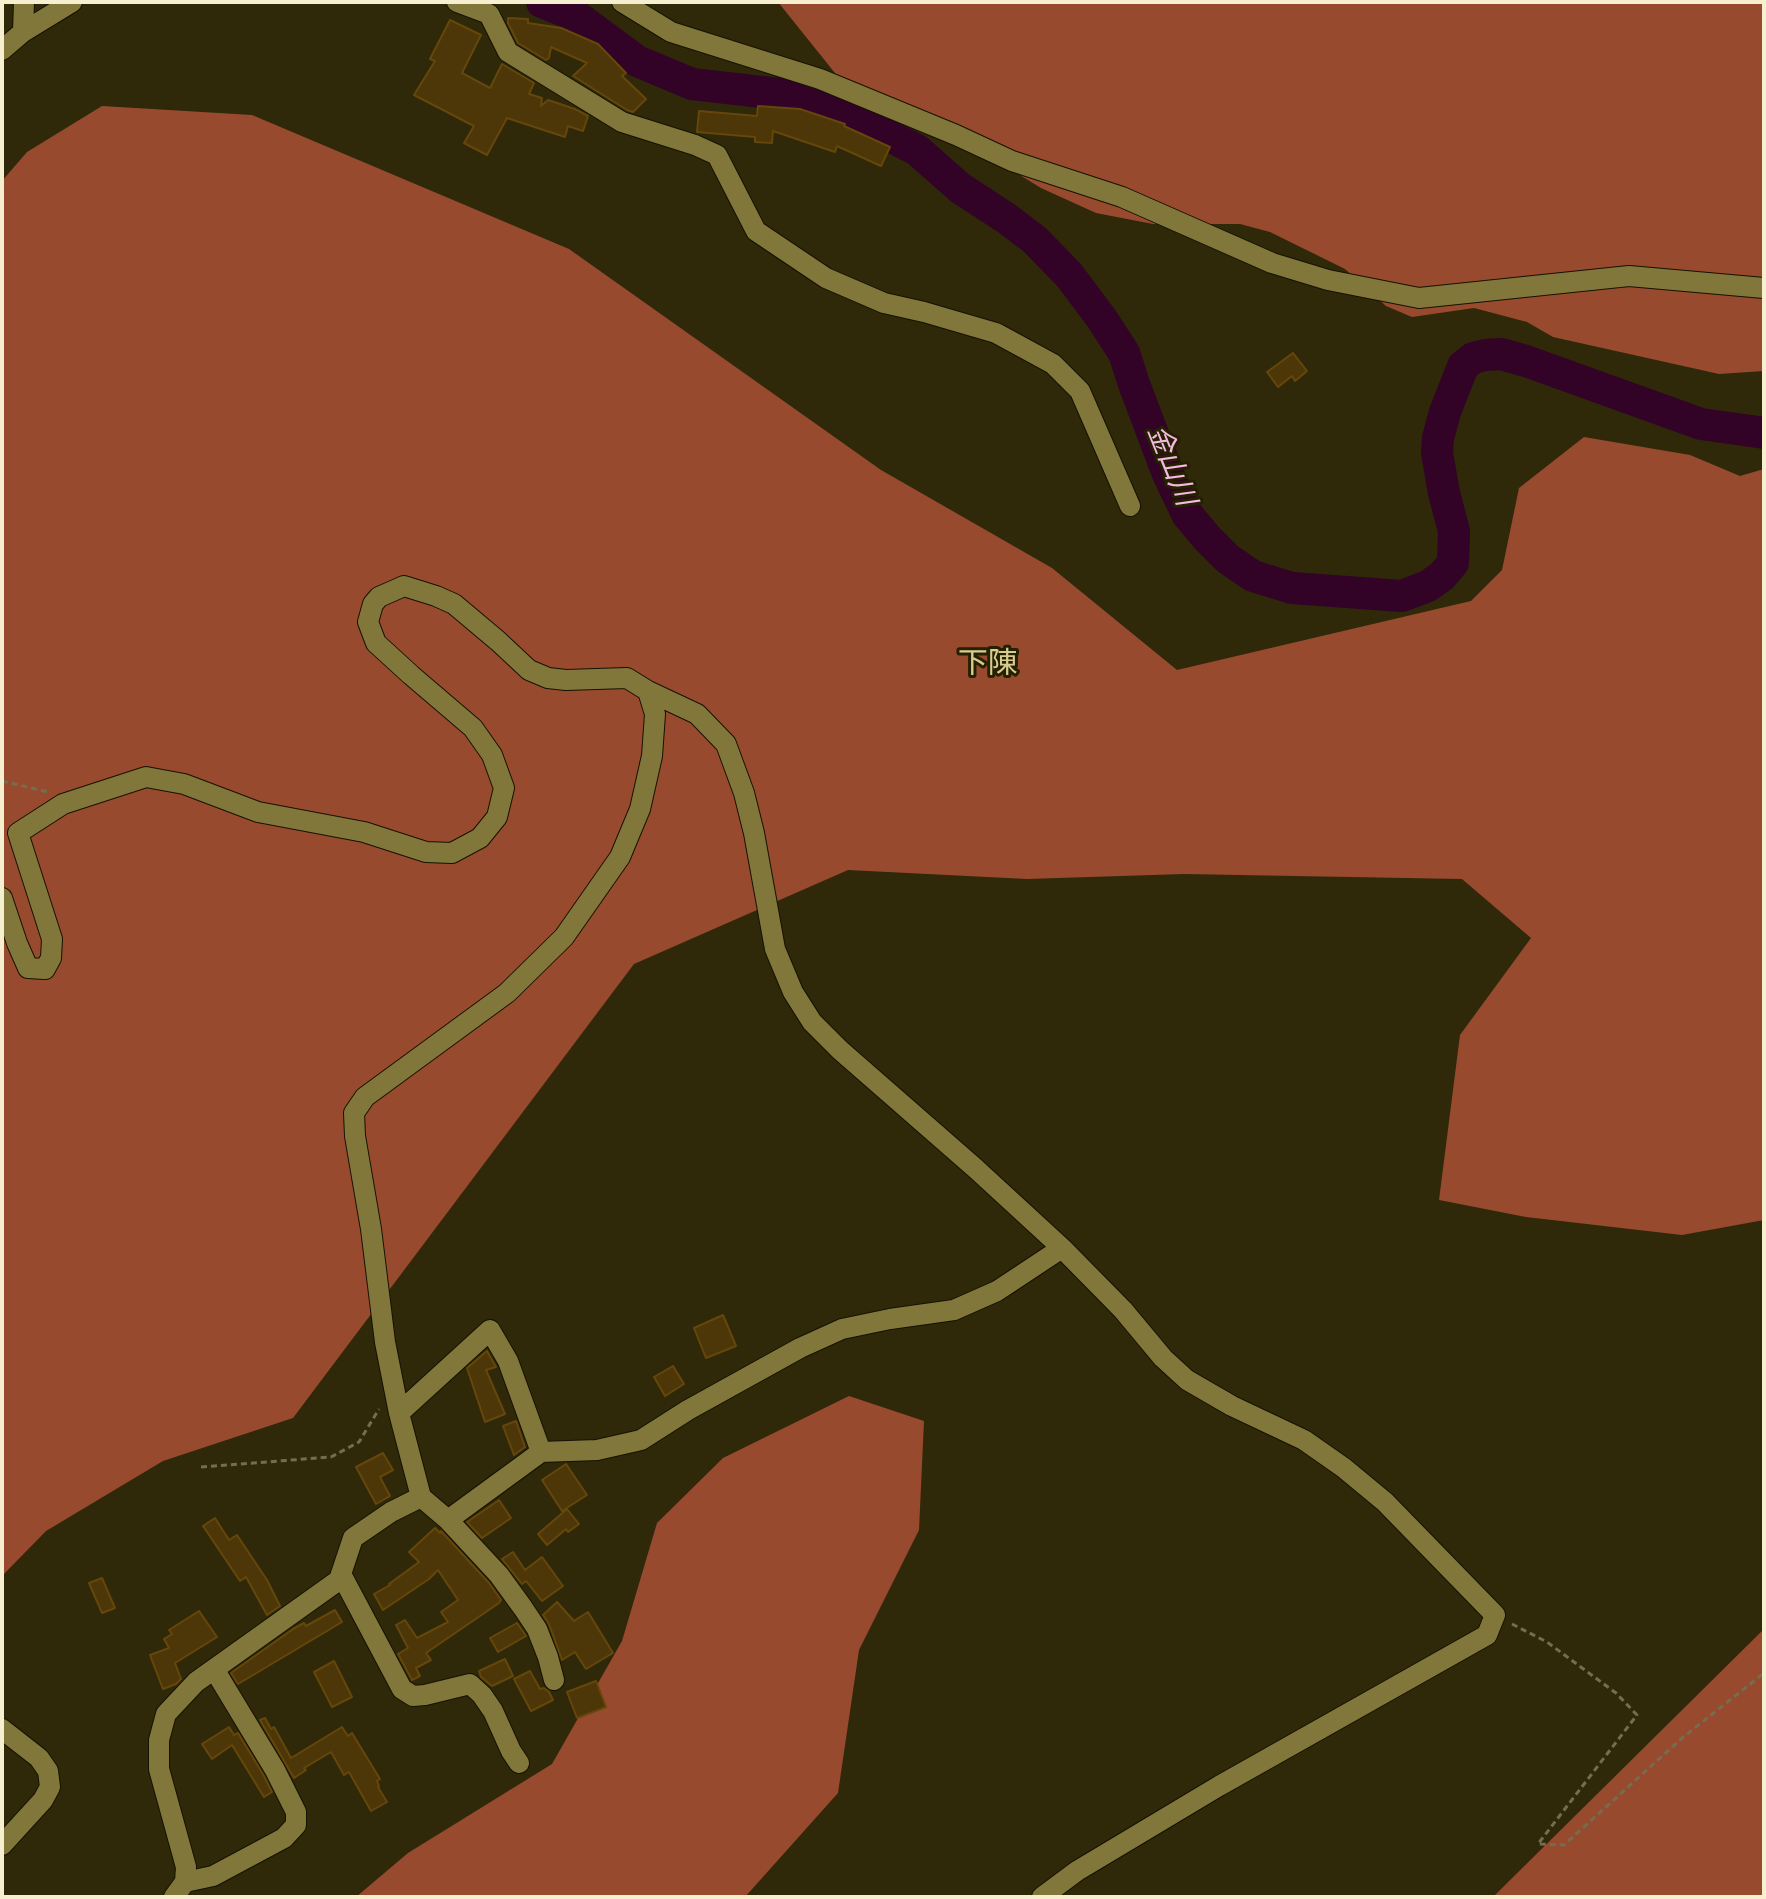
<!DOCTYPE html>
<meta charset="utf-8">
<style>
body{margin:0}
#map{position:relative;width:1766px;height:1899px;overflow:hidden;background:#2f2909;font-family:Poppins,sans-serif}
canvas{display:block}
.frame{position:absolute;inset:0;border:4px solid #f6f0d1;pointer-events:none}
</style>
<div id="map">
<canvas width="1766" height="1899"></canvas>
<div class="frame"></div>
</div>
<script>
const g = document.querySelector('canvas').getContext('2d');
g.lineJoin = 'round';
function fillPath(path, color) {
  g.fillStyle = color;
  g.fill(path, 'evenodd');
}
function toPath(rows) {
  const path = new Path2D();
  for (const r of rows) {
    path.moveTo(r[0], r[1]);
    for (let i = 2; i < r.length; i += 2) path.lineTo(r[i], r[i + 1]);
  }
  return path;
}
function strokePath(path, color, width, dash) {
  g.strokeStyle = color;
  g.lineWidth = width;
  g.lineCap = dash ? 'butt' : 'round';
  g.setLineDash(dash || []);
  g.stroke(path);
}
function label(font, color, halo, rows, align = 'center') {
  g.font = font + ' Poppins,"Noto Sans JP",sans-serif';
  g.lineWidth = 6;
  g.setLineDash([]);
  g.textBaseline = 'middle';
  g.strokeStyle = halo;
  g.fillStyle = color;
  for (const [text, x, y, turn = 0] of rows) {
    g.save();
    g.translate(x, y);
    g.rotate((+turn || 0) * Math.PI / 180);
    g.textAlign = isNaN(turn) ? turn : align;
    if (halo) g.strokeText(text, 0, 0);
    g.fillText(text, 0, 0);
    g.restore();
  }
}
fillPath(toPath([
 [778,2,1764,2,1764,371,1719,374,1553,337,1527,322,1474,308,1412,317,1386,306,1345,269,1270,232,1240,224,1153,224,1096,213,1041,188,992,158,863,108],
 [102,106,252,115,569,249,881,470,1052,568,1177,670,1471,601,1502,570,1519,488,1584,437,1690,455,1740,476,1764,469,1764,1220,1682,1235,1526,1217,1439,1200,1460,1035,1531,938,1462,879,1184,874,1027,879,848,870,634,964,293,1418,163,1461,46,1531,2,1576,2,181,27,152],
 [849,1396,924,1421,919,1530,859,1650,838,1793,745,1897,356,1897,408,1853,552,1764,622,1641,657,1523,723,1458],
 [1764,1629,1764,1897,1493,1897]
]), '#984a2f');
strokePath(toPath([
 [542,2,575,15,637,61,692,84,779,94,860,121,917,150,960,188,1006,218,1035,240,1069,275,1102,319,1124,353,1134,384,1168,474,1187,514,1207,538,1228,559,1253,576,1292,588,1402,596,1428,586,1442,576,1453,563,1454,531,1444,493,1437,453,1438,438,1445,412,1463,366,1473,358,1485,355,1501,354,1526,361,1701,424,1764,433]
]), '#320227', 32);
const building = toPath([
 [508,18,528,19,528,23,561,28,598,44,626,73,622,76,646,99,633,112,627,110,573,76,587,63,551,47,549,58,546,60,518,43,508,23,508,18],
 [450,20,481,35,462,73,490,88,502,64,534,83,529,94,542,98,541,106,548,100,575,109,588,116,583,131,568,126,565,137,507,118,487,155,464,143,474,126,414,95,435,61,430,59,450,20],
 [758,106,800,109,845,124,844,126,890,147,881,166,837,146,835,152,773,131,772,143,755,142,755,137,697,132,699,111,757,116,758,106],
 [1293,353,1307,371,1295,381,1292,376,1278,387,1267,372,1293,353],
 [723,1315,736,1346,706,1358,694,1328,723,1315],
 [487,1351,496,1367,486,1370,505,1414,485,1422,467,1368,487,1351],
 [673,1366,684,1384,665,1396,654,1377,673,1366],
 [516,1421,525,1447,514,1455,503,1426,516,1421],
 [383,1453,393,1470,380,1477,390,1496,376,1504,356,1467,383,1453],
 [566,1464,587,1495,562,1511,542,1480,566,1464],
 [499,1500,511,1518,482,1538,467,1522,499,1500],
 [567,1509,579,1524,568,1532,566,1529,547,1545,538,1534,567,1509],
 [215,1518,229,1540,237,1535,267,1580,280,1606,267,1615,246,1577,240,1581,203,1526,215,1518],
 [435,1528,440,1533,441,1531,489,1583,501,1600,499,1603,426,1653,431,1660,416,1668,420,1676,412,1680,398,1654,408,1648,396,1625,405,1620,417,1638,448,1622,441,1612,458,1600,438,1570,429,1579,383,1610,374,1594,390,1585,389,1584,419,1562,409,1552,435,1528],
 [513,1552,525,1570,542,1557,563,1586,542,1601,526,1581,522,1584,502,1559,513,1552],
 [102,1578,115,1608,102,1613,89,1583,102,1578],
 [557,1602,574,1621,588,1612,613,1653,586,1669,575,1652,562,1660,549,1624,543,1615,557,1602],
 [335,1610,342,1622,238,1684,231,1673,293,1629,304,1623,306,1626,335,1610],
 [199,1611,217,1637,175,1663,181,1679,176,1684,163,1689,150,1655,169,1648,164,1639,172,1634,169,1630,199,1611],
 [517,1623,526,1636,498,1652,490,1638,517,1623],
 [505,1659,513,1676,492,1686,481,1677,479,1671,505,1659],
 [334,1661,352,1697,332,1707,314,1672,334,1661],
 [530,1671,540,1689,544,1688,549,1692,553,1700,531,1711,514,1679,530,1671],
 [596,1681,606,1707,577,1718,567,1692,596,1681],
 [265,1718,271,1729,274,1727,291,1758,342,1727,348,1736,352,1733,380,1779,377,1781,379,1786,378,1787,387,1802,371,1811,349,1772,344,1775,331,1752,304,1768,306,1770,294,1778,260,1720,265,1718],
 [229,1727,234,1735,238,1733,264,1776,272,1792,264,1797,232,1745,212,1759,202,1744,229,1727]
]);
fillPath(building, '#4d3608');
strokePath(building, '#65470b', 2);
const street = toPath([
 [457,2,489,14,508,52,622,122,695,145,717,155,756,231,826,278,884,303,924,312,996,333,1053,364,1080,391,1130,506],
 [622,2,671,32,820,79,956,135,1012,161,1122,197,1272,263,1328,280,1419,298,1629,276,1764,288],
 [23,32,24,2],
 [2,50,23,32,72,2],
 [648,691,655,714,652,756,640,809,620,857,564,937,507,993,365,1097,354,1113,355,1136,371,1229,385,1342,399,1413,421,1497,448,1520,541,1452,597,1450,641,1440,688,1410,800,1348,842,1329,890,1319,954,1310,997,1291,1062,1248],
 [2,898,17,943,28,968,45,969,51,958,52,939,18,833,63,804,146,777,184,784,258,812,364,832,426,852,452,853,480,838,497,817,504,788,492,755,473,728,411,675,376,643,368,622,373,604,379,597,404,586,436,596,454,604,498,641,529,670,548,678,566,680,627,678,648,691,697,714,726,744,744,793,754,833,775,949,793,992,812,1022,840,1050,975,1168,1062,1248,1123,1310,1163,1358,1187,1380,1232,1406,1304,1440,1344,1468,1385,1502,1495,1615,1487,1635,1219,1786,1077,1871,1042,1897],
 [399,1413,490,1330,508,1361,541,1452],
 [448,1520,499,1575,523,1608,537,1629,548,1657,554,1680],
 [341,1574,402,1689,413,1696,425,1695,470,1684,482,1695,493,1711,511,1751,519,1763],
 [2,1729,39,1758,48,1771,50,1787,43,1800,2,1845],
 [185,1882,213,1876,284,1838,296,1825,296,1812,275,1770,214,1669],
 [174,1897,185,1882,186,1867,159,1769,159,1740,166,1714,196,1682,339,1580,353,1538,391,1512,421,1497]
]);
strokePath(street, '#151202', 22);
strokePath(toPath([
 [2,781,48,792],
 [201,1467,331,1457,359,1442,379,1409],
 [1512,1624,1547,1642,1574,1662,1616,1693,1637,1715,1538,1844,1564,1845,1681,1739,1764,1673]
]), '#746e4e', 3, [6, 4]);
strokePath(street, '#82773b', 20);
label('italic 28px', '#f6bae2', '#252001', [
 ["金山川",1170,466,68]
]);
label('30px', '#d7cc8d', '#252001', [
 ["下陳",988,665]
]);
</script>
